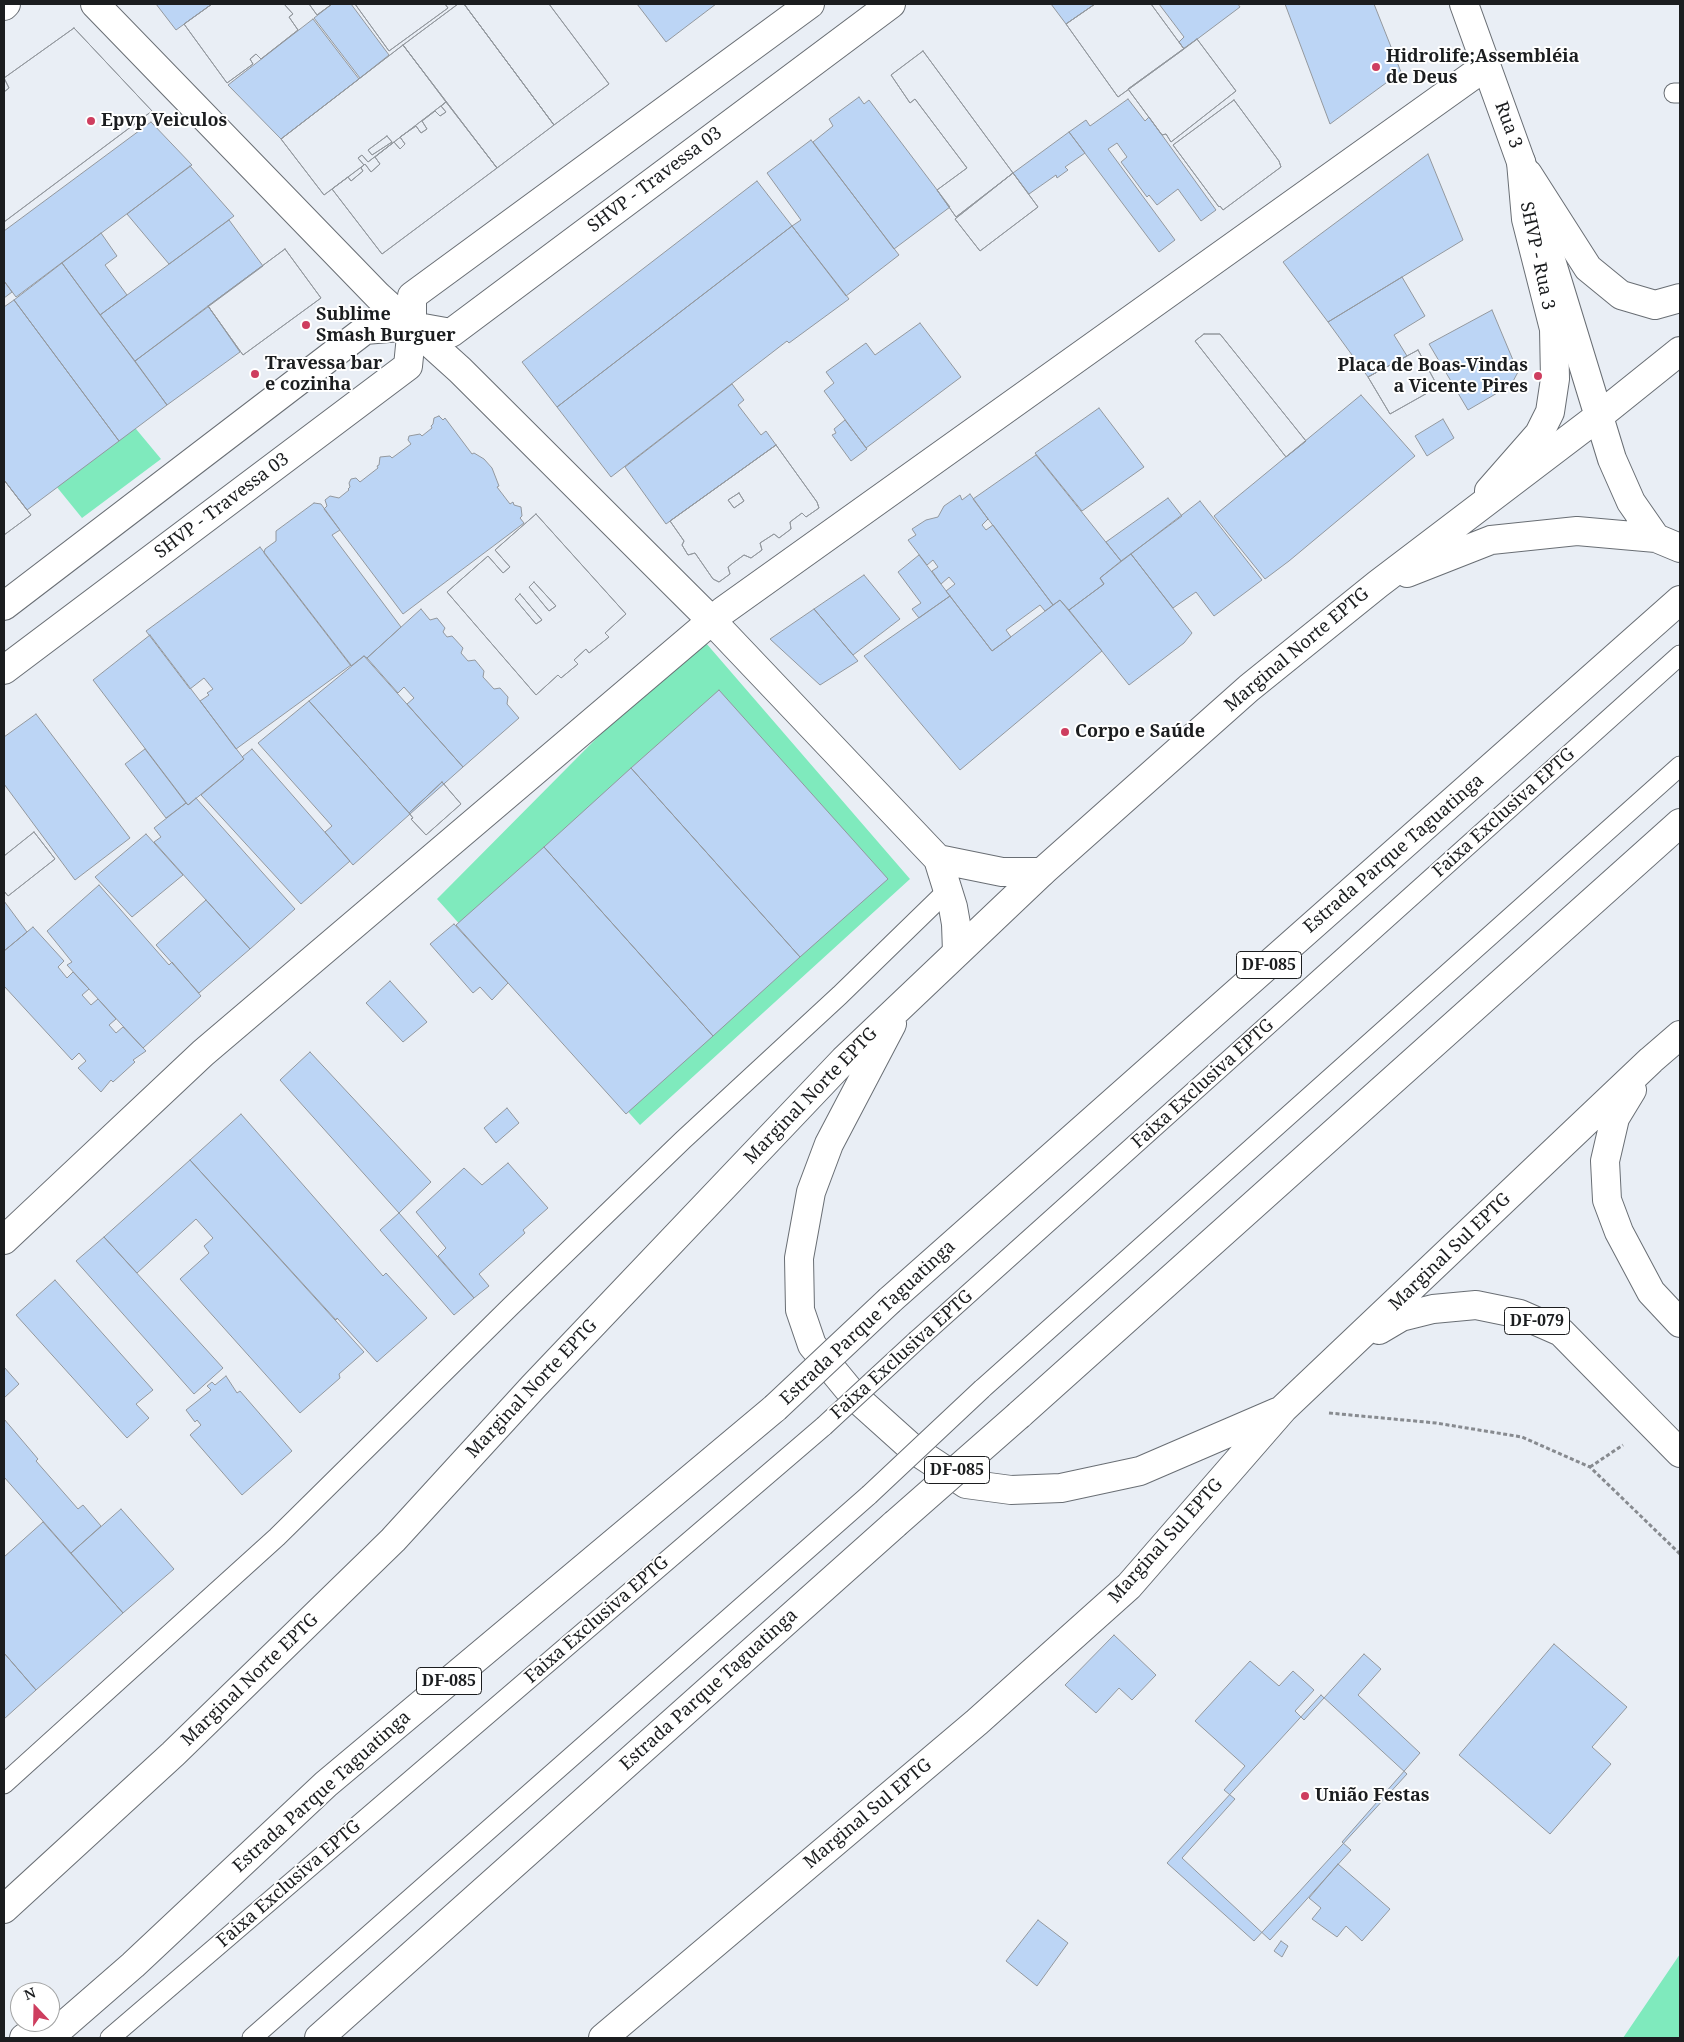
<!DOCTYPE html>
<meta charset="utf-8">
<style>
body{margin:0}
#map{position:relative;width:1684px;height:2042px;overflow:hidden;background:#e9eef5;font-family:"Noto Serif",serif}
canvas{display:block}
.frame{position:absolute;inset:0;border:5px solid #1b1d1f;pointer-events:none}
.north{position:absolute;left:10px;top:1982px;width:50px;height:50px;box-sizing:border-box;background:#fff;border:1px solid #a4a5a5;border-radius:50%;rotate:339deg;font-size:14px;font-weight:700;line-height:20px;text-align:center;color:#1b1d1f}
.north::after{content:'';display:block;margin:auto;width:18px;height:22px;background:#ce3e5f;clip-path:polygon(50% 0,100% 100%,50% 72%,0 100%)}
</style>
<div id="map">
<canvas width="1684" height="2042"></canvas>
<div class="frame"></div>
<div class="north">N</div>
</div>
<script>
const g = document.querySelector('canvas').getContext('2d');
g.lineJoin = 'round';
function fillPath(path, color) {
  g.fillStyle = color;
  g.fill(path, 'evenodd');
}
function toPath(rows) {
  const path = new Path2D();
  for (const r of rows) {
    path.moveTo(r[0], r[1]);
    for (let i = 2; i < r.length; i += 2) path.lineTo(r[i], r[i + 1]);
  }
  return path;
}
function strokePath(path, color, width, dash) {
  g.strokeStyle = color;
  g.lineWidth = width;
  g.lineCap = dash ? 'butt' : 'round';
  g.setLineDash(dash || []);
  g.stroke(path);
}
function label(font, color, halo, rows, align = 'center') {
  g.font = font + ' "Noto Serif",serif';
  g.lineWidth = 4;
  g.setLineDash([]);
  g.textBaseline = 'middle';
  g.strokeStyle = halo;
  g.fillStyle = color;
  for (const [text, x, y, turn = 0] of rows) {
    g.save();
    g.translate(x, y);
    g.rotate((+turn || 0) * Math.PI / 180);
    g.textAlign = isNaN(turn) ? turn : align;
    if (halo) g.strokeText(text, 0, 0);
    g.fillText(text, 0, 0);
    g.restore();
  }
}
fillPath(toPath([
 [32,304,161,459,82,518,4,422,4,324],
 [699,635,910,879,640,1125,437,899],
 [1680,1954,1680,2038,1623,2038]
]), '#7feabd');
const building = toPath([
 [156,4,212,4,176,30,156,4],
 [212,4,284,4,293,14,289,17,298,30,261,59,256,54,250,59,253,64,227,83,184,24,212,4],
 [212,4,284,4,293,14,289,17,298,30,261,59,256,54,250,59,253,64,227,83,184,24,212,4],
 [309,4,332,4,317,15,309,4],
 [309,4,332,4,317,15,309,4],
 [332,4,351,4,389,55,360,78,314,18,332,4],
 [355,4,445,4,448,8,389,51,355,4],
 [355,4,445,4,448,8,389,51,355,4],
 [458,4,464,4,554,125,497,168,403,45,458,4],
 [458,4,464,4,554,125,497,168,403,45,458,4],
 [464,4,549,4,609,84,554,125,464,4],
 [464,4,549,4,609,84,554,125,464,4],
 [637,4,716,4,666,42,637,4],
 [1051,4,1095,4,1066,24,1051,4],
 [1095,4,1151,4,1184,49,1118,97,1066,24,1095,4],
 [1095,4,1151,4,1184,49,1118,97,1066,24,1095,4],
 [1159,4,1238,4,1240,7,1184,49,1179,42,1184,37,1159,4],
 [1285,4,1374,4,1401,72,1330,124,1285,4],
 [313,19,359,79,281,139,228,85,313,19],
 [74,28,152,111,4,222,4,92,9,88,4,78,74,28],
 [74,28,152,111,4,222,4,92,9,88,4,78,74,28],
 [1197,39,1236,91,1171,142,1166,134,1162,135,1128,89,1197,39],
 [1197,39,1236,91,1171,142,1166,134,1162,135,1128,89,1197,39],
 [403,45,446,102,368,162,362,155,358,158,364,165,324,195,281,139,403,45],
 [387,136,392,142,372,155,368,150,387,136],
 [403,45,446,102,368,162,362,155,358,158,364,165,324,195,281,139,403,45],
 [387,136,392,142,372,155,368,150,387,136],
 [923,51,1013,173,956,217,937,190,967,168,915,99,910,103,891,75,923,51],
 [923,51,1013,173,956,217,937,190,967,168,915,99,910,103,891,75,923,51],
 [859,97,864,104,869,100,950,207,894,249,813,142,833,126,829,119,859,97],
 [1128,99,1145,121,1149,117,1216,210,1201,221,1178,189,1157,205,1149,195,1147,197,1121,162,1127,157,1117,143,1108,149,1175,240,1159,252,1069,132,1086,120,1090,126,1128,99],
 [1234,100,1279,161,1281,167,1223,210,1220,206,1219,207,1173,145,1234,100],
 [1234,100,1279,161,1281,167,1223,210,1220,206,1219,207,1173,145,1234,100],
 [446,102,497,168,382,254,332,189,348,177,351,181,363,171,361,168,365,164,371,172,380,164,375,157,394,142,400,149,405,144,400,137,416,126,421,133,427,129,422,121,435,111,440,116,446,112,441,106,446,102],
 [446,102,497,168,382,254,332,189,348,177,351,181,363,171,361,168,365,164,371,172,380,164,375,157,394,142,400,149,405,144,400,137,416,126,421,133,427,129,422,121,435,111,440,116,446,112,441,106,446,102],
 [151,122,192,165,16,297,4,281,4,231,151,122],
 [1069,132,1085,153,1065,167,1068,170,1057,178,1056,175,1029,194,1013,173,1069,132],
 [811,140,899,255,846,296,792,226,801,220,767,173,811,140],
 [1428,154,1463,240,1328,322,1283,262,1428,154],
 [190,166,234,216,169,264,127,214,190,166],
 [1013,173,1038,207,980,251,955,219,1013,173],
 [1013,173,1038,207,980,251,955,219,1013,173],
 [757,181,792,226,557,407,522,362,757,181],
 [229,220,263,266,135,361,100,315,229,220],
 [792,226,849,299,789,343,787,341,611,477,557,407,792,226],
 [101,233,117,256,105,265,127,295,100,315,62,263,101,233],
 [285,249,321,298,243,355,208,306,285,249],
 [285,249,321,298,243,355,208,306,285,249],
 [62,263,167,405,119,441,14,300,62,263],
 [1402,277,1425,316,1394,335,1407,356,1368,377,1328,322,1402,277],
 [4,281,12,292,4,298,4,281],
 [14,300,119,441,27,510,4,480,4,307,14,300],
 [208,306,240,352,167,405,135,361,208,306],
 [1492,310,1518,372,1511,385,1468,410,1429,344,1492,310],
 [920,323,961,377,866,448,824,391,834,383,826,372,866,343,875,355,920,323],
 [1204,334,1220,334,1306,441,1286,457,1195,341,1204,334],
 [1204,334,1220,334,1306,441,1286,457,1195,341,1204,334],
 [1418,350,1438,387,1390,414,1368,377,1418,350],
 [1418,350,1438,387,1390,414,1368,377,1418,350],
 [732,384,744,400,738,405,761,435,766,431,776,445,666,524,625,467,732,384],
 [1361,395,1415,456,1289,561,1265,579,1214,516,1361,395],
 [1099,408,1144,467,1082,511,1035,453,1099,408],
 [439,416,443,420,445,418,472,454,474,453,484,459,492,468,499,486,497,487,510,504,513,502,514,505,521,507,522,516,520,518,524,523,403,614,324,509,327,506,325,500,330,496,339,498,349,490,348,489,350,487,349,483,351,479,356,478,360,482,378,468,377,466,379,465,380,457,390,456,392,458,411,444,408,440,409,436,420,434,422,436,432,428,431,426,433,424,434,418,439,416],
 [1443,419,1454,438,1427,456,1415,436,1443,419],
 [845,420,867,449,851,461,832,435,836,433,834,429,845,420],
 [776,445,817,502,819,508,806,517,802,513,790,522,791,529,779,538,774,534,760,543,762,550,751,558,744,555,733,563,728,567,730,574,719,582,713,579,695,553,688,555,682,545,684,541,670,521,776,445],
 [739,493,744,501,734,508,728,500,739,493],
 [776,445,817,502,819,508,806,517,802,513,790,522,791,529,779,538,774,534,760,543,762,550,751,558,744,555,733,563,728,567,730,574,719,582,713,579,695,553,688,555,682,545,684,541,670,521,776,445],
 [739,493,744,501,734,508,728,500,739,493],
 [1036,455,1121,561,1100,578,1104,584,1069,610,1060,600,1053,605,973,499,1036,455],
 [4,480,31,515,4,535,4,480],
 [4,480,31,515,4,535,4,480],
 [970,494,988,519,982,525,986,530,993,525,1053,605,1045,611,1040,605,1006,630,1011,637,992,651,946,591,955,584,949,577,941,584,932,571,938,567,933,560,927,565,908,540,916,535,912,529,926,520,938,517,944,506,960,495,962,500,970,494],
 [1168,498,1182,516,1121,561,1106,542,1168,498],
 [1200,501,1262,580,1214,616,1196,592,1173,608,1131,554,1200,501],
 [314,503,321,504,340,530,332,535,401,627,367,658,364,656,351,666,264,553,265,549,276,541,276,531,314,503],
 [536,514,626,614,605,633,609,637,589,653,586,649,574,660,578,664,561,678,558,675,536,695,447,592,488,556,503,573,510,567,495,550,536,514],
 [534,582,556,606,549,611,529,587,534,582],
 [520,594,542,620,536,624,515,599,520,594],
 [536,514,626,614,605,633,609,637,589,653,586,649,574,660,578,664,561,678,558,675,536,695,447,592,488,556,503,573,510,567,495,550,536,514],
 [534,582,556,606,549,611,529,587,534,582],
 [520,594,542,620,536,624,515,599,520,594],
 [260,547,351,665,236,749,200,701,209,695,207,693,213,689,204,678,190,689,146,631,260,547],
 [1131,554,1192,633,1184,643,1129,685,1069,610,1104,584,1100,578,1131,554],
 [919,555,950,596,919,618,912,609,921,603,898,572,919,555],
 [864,575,900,619,853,655,814,609,864,575],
 [950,596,992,651,1060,600,1102,651,960,770,864,656,950,596],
 [421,609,430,620,437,618,445,628,443,632,447,637,452,636,463,648,461,653,468,661,475,660,484,671,483,677,494,689,500,688,508,697,507,704,519,718,463,767,407,704,414,698,404,687,398,693,367,658,421,609],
 [814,609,858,661,820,685,770,639,814,609],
 [150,635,244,759,188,805,93,680,150,635],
 [364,656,463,767,410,814,309,701,364,656],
 [719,690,888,879,800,957,631,768,719,690],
 [309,701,410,814,353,865,325,832,332,826,258,743,309,701],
 [36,714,130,838,75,880,4,784,4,737,36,714],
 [145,749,186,803,166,818,125,764,145,749],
 [252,749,350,861,301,904,201,795,244,759,242,757,252,749],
 [631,768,800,957,713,1036,544,847,631,768],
 [442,782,461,804,426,835,411,819,413,818,409,813,442,782],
 [442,782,461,804,426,835,411,819,413,818,409,813,442,782],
 [196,798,295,909,250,949,154,842,161,837,154,828,186,803,188,805,196,798],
 [34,832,55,859,8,896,4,891,4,856,34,832],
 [34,832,55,859,8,896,4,891,4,856,34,832],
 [146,834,183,875,132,917,95,877,146,834],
 [544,847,713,1036,626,1114,456,925,544,847],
 [99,885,169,965,172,962,201,996,143,1048,67,965,72,962,47,931,99,885],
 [206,900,250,949,199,993,156,945,206,900],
 [4,901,27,932,4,951,4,901],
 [454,924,508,983,492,1000,480,987,473,993,430,944,454,924],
 [33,927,64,961,58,967,67,978,73,972,89,989,82,995,91,1005,98,999,116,1019,109,1025,116,1033,123,1027,146,1051,133,1060,135,1062,113,1082,111,1080,101,1092,78,1068,86,1061,79,1053,72,1060,4,986,4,951,33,927],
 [390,981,427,1022,403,1042,366,1003,390,981],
 [310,1052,431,1182,399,1213,280,1080,310,1052],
 [507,1108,519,1123,496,1143,484,1128,507,1108],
 [241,1114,383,1276,386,1273,427,1318,377,1362,337,1318,336,1320,190,1160,241,1114],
 [190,1160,364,1352,339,1374,340,1378,300,1413,180,1279,209,1253,204,1246,213,1238,196,1219,137,1273,104,1237,190,1160],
 [508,1163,548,1208,523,1230,525,1233,479,1274,489,1286,474,1298,438,1256,446,1248,416,1212,464,1168,482,1185,508,1163],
 [399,1213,474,1298,454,1315,380,1230,399,1213],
 [104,1237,223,1368,194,1394,76,1261,104,1237],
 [55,1280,153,1390,136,1404,149,1418,127,1438,16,1315,55,1280],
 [4,1367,19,1384,4,1398,4,1367],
 [226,1376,237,1393,240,1391,292,1451,242,1495,190,1435,201,1425,197,1420,195,1422,186,1410,211,1390,207,1386,212,1382,215,1385,226,1376],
 [4,1419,38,1459,36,1461,78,1509,83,1505,101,1526,71,1553,4,1477,4,1419],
 [121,1509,174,1569,123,1613,71,1553,121,1509],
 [43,1522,123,1613,36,1690,4,1653,4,1557,43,1522],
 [1114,1635,1156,1675,1132,1700,1119,1688,1096,1713,1065,1685,1114,1635],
 [1554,1644,1627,1707,1592,1747,1611,1764,1550,1834,1459,1755,1554,1644],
 [4,1653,36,1690,4,1719,4,1653],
 [1364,1654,1381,1669,1358,1695,1420,1753,1342,1842,1351,1850,1270,1940,1182,1858,1235,1799,1224,1790,1245,1766,1195,1721,1250,1661,1279,1686,1293,1671,1314,1690,1295,1711,1304,1720,1364,1654],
 [1321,1695,1407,1774,1254,1941,1167,1863,1321,1695],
 [1338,1864,1390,1909,1362,1941,1346,1926,1337,1937,1312,1919,1321,1908,1309,1898,1338,1864],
 [1038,1920,1068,1943,1037,1986,1006,1961,1038,1920],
 [1281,1941,1288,1946,1282,1957,1274,1951,1281,1941]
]);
fillPath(building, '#bcd5f5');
strokePath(building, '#93989e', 1);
const lane = toPath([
 [1674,93,1680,93],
 [917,1340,1680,655],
 [982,1389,1680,766],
 [4,1784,277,1537,510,1307,683,1140,840,995,948,890],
 [110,2038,824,1426],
 [252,2038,869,1495]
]);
const street = toPath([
 [95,4,378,296,460,370,712,621,938,859,953,907,956,924,957,952],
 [4,6,6,4],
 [938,859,1002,872,1042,872],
 [4,1240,203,1053,723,611,1486,66]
]);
const secondary = toPath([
 [1464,4,1521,162,1526,219,1554,329,1555,379,1550,412,1539,434,1489,491],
 [1528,174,1588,268,1621,295,1655,305,1680,298],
 [4,606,365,330,412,326,412,296,810,4],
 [4,670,408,366,412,326,451,333,891,4]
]);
const primary = toPath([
 [1521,162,1612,459,1631,502,1656,538],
 [1407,573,1491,540,1577,531,1656,538,1680,548],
 [892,1024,829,1144,811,1192,799,1258,800,1310,812,1345,854,1396,913,1449,966,1484,1011,1490,1061,1488,1140,1471,1277,1412],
 [1632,1090,1615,1118,1605,1161,1607,1200,1619,1232,1651,1292,1680,1323],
 [1379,1330,1401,1317,1433,1309,1476,1305,1520,1314,1561,1332,1680,1453],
 [4,1909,173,1754,393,1540,533,1387,844,1060,1042,872,1249,688,1378,584,1599,416,1680,351],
 [603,2038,977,1722,1129,1586,1284,1408,1651,1060,1680,1035]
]);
const highway = toPath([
 [890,1300,1680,600],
 [1019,1415,1680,823],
 [24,2038,48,2022],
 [49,2038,133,1965,326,1784,775,1408],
 [319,2038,895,1524]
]);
strokePath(lane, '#696e74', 21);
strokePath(street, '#696e74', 30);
strokePath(secondary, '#696e74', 30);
strokePath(primary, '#696e74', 30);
strokePath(highway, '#696e74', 30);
strokePath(toPath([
 [1329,1413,1436,1423,1522,1437,1590,1467,1680,1554],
 [1590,1467,1623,1445]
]), '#878a8f', 3, [4, 2.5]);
strokePath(lane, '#fff', 19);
strokePath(street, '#fff', 28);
strokePath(secondary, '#fff', 28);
strokePath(primary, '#fff', 28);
strokePath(highway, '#fff', 28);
const laneBridge = toPath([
 [824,1426,917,1340],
 [869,1495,982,1389]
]);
const highwayBridge = toPath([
 [775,1408,890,1300],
 [895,1524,1019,1415]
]);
strokePath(laneBridge, '#696e74', 21, []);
strokePath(highwayBridge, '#696e74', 30, []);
strokePath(laneBridge, '#fff', 19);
strokePath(highwayBridge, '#fff', 28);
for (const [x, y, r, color] of [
 [1376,67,5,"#ce3e5f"],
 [91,121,5,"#ce3e5f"],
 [306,325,5,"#ce3e5f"],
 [255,374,5,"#ce3e5f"],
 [1538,376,5,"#ce3e5f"],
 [1065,732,5,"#ce3e5f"],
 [1305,1796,5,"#ce3e5f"]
]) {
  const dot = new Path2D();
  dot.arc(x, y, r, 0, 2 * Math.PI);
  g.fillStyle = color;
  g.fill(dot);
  strokePath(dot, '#fff', 2);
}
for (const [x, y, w] of [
 [1269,965,65],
 [1537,1321,65],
 [957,1470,65],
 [449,1681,65]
]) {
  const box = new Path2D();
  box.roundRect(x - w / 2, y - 13.5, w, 27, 4);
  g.fillStyle = '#fff';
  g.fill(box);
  strokePath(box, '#1b1d1f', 1);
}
label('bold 16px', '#1b1d1f', null, [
 ["DF-085",1269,965],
 ["DF-079",1537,1321],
 ["DF-085",957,1470],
 ["DF-085",449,1681]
]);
label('bold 18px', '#1b1d1f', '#fff', [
 ["Hidrolife;Assembléia",1386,57],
 ["de Deus",1386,78],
 ["Epvp Veiculos",101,121],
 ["Sublime",316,315],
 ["Smash Burguer",316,336],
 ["Travessa bar",265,364],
 ["e cozinha",265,385],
 ["Placa de Boas-Vindas",1528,366,"right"],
 ["a Vicente Pires",1528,387,"right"],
 ["Corpo e Saúde",1075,732],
 ["União Festas",1315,1796]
], 'left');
label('18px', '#1b1d1f', '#fff', [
 ["Rua 3",1508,125,70],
 ["SHVP - Travessa 03",655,180,-37],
 ["SHVP - Rua 3",1537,256,78],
 ["SHVP - Travessa 03",222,506,-37],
 ["Marginal Norte EPTG",1297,650,-40],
 ["Faixa Exclusiva EPTG",1504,813,-42],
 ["Estrada Parque Taguatinga",1394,854,-41],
 ["Faixa Exclusiva EPTG",1203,1084,-42],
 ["Marginal Norte EPTG",811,1096,-46],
 ["Marginal Sul EPTG",1450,1252,-44],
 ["Estrada Parque Taguatinga",868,1323,-43],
 ["Faixa Exclusiva EPTG",902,1355,-42],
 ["Marginal Norte EPTG",532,1389,-47],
 ["Marginal Sul EPTG",1166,1541,-48],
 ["Faixa Exclusiva EPTG",597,1620,-41],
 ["Marginal Norte EPTG",250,1680,-44],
 ["Estrada Parque Taguatinga",709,1690,-42],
 ["Estrada Parque Taguatinga",322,1792,-42],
 ["Marginal Sul EPTG",868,1814,-40],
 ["Faixa Exclusiva EPTG",289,1884,-41]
]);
</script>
